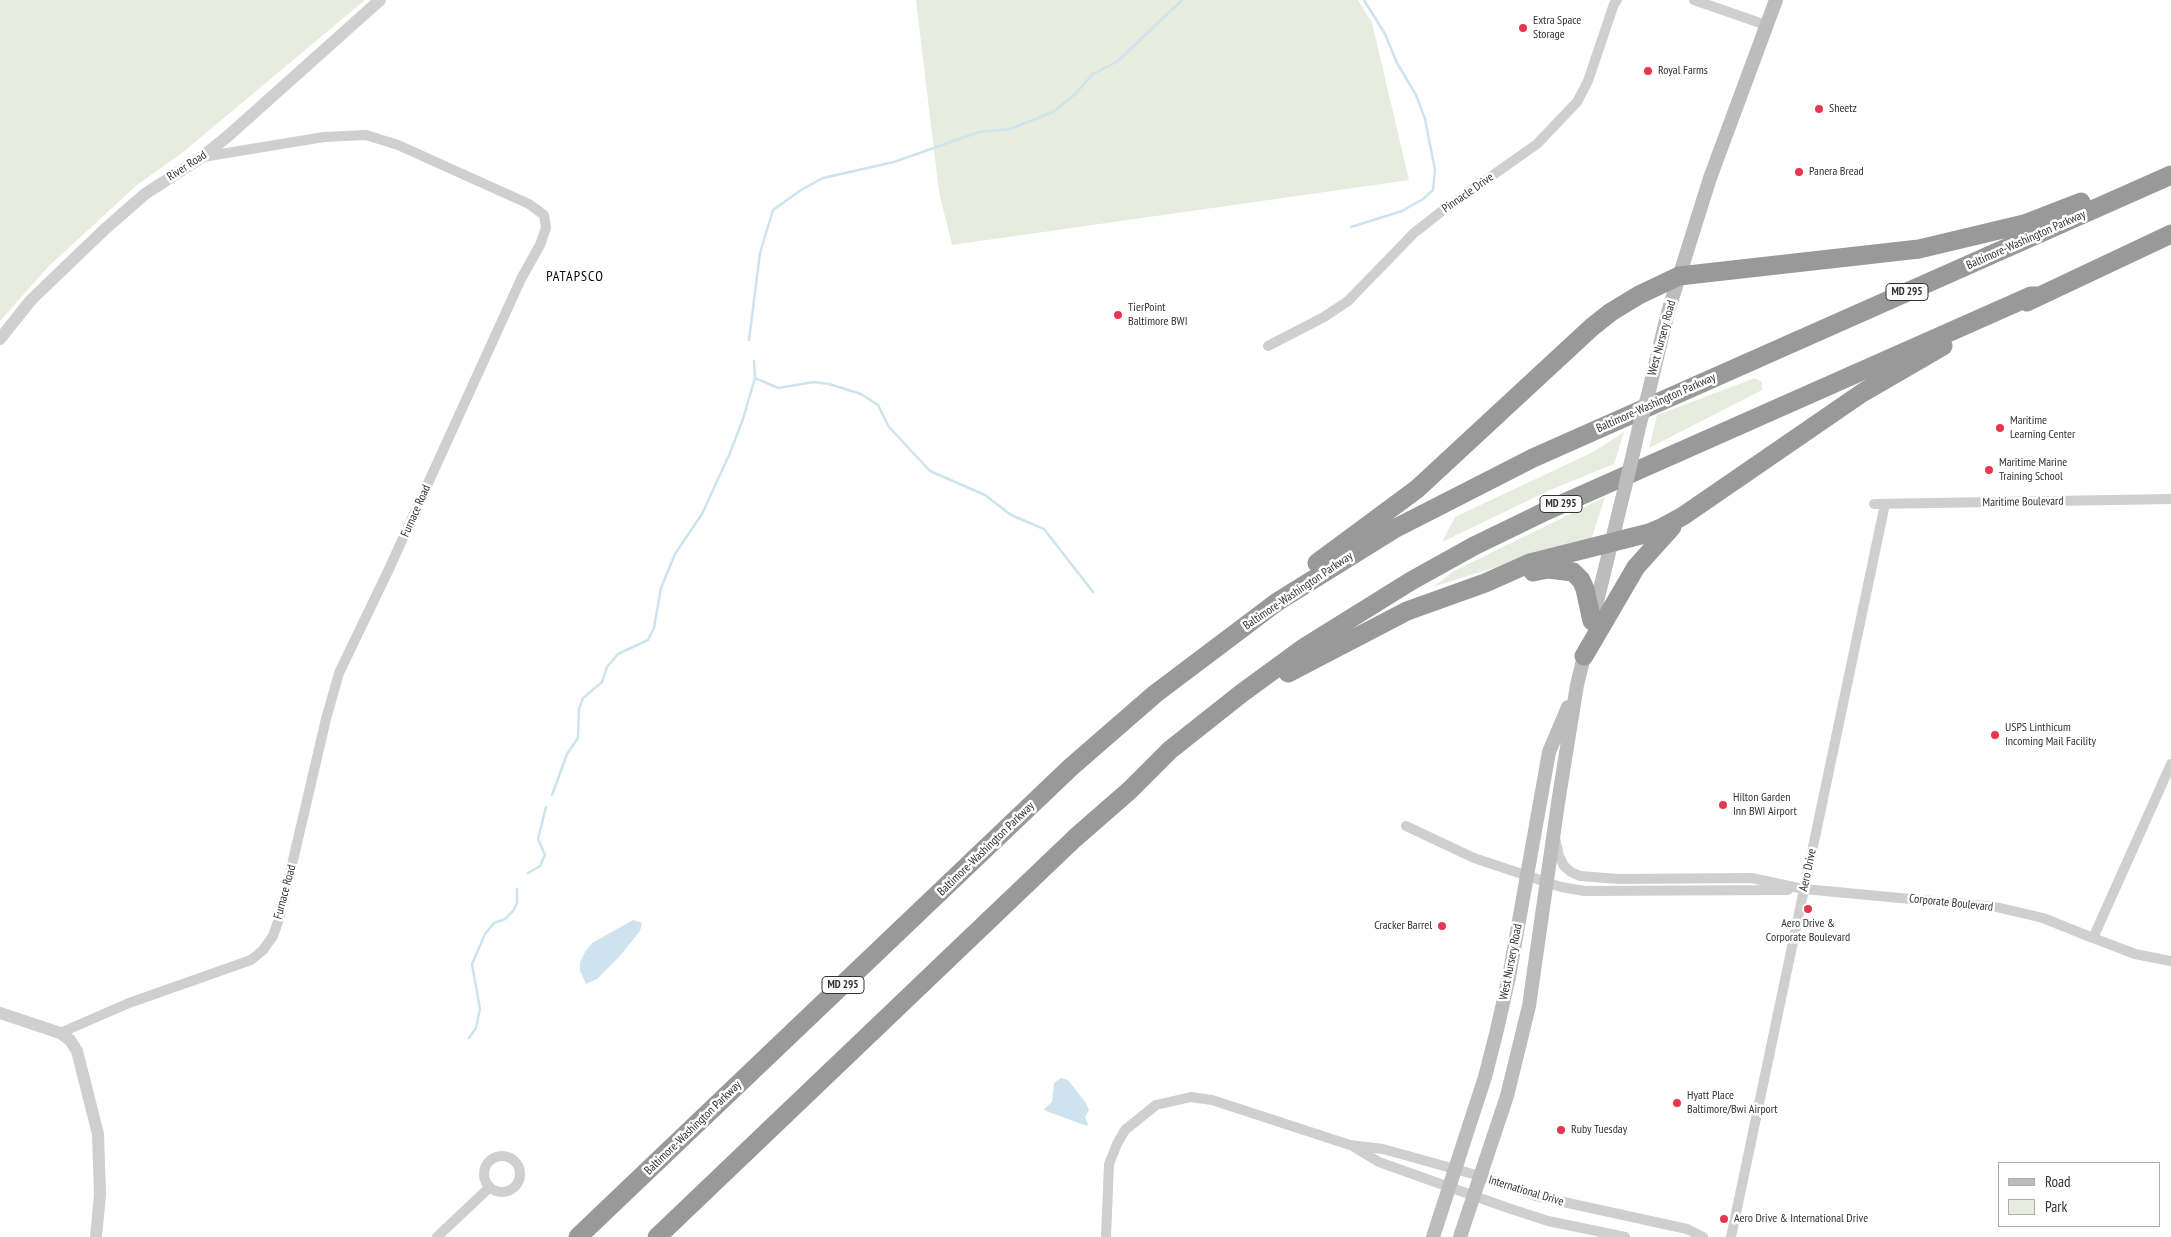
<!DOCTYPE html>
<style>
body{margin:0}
#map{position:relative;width:2171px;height:1237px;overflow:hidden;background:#fff;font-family:"PT Sans Narrow",sans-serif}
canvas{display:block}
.legend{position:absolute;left:1998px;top:1162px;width:162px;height:65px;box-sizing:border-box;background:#fff;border:1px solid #adadad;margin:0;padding:6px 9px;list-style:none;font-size:15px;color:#323232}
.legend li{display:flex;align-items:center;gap:10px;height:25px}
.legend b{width:25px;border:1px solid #adadad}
</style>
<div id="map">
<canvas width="2171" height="1237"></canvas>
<ul class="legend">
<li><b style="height:6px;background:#bcbcbc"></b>Road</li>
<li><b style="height:14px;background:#e7ecde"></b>Park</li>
</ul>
</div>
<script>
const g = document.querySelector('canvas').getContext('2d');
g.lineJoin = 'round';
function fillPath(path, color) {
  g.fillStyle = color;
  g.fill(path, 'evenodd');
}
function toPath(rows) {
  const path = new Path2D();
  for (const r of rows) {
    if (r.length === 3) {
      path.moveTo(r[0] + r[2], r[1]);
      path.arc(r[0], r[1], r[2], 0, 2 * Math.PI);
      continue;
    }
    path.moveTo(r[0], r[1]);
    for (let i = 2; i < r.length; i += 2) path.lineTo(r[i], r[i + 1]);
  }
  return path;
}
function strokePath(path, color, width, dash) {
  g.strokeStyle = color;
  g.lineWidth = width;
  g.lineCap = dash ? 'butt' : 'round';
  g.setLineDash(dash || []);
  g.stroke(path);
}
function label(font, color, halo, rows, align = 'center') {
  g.font = font + ' "PT Sans Narrow",sans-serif';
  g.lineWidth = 5;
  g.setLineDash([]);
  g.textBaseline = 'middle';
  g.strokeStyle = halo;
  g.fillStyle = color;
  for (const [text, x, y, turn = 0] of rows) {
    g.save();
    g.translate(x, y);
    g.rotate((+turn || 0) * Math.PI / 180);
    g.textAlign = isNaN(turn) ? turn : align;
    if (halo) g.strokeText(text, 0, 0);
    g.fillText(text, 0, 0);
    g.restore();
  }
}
fillPath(toPath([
 [0,0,365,0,182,153,137,185,49,266,0,321],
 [916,0,1358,0,1372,23,1409,180,952,245,939,192],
 [1755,378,1762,382,1762,390,1649,448,1657,415],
 [1624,432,1614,464,1550,490,1442,542,1455,517,1593,452],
 [1605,497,1591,540,1531,556,1433,587,1454,571]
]), '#e7ecde');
fillPath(toPath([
 [633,920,642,923,640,931,619,957,597,979,586,984,580,971,580,962,585,952,592,943],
 [1061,1078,1068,1080,1086,1103,1089,1110,1085,1117,1088,1124,1087,1126,1046,1111,1044,1109,1052,1102,1054,1083]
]), '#cde4ee');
strokePath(toPath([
 [1351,227,1402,211,1423,199,1433,190,1435,170,1425,119,1416,95,1397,63,1385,34,1364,0],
 [749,340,760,253,773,210,801,190,823,178,894,162,979,132,1010,129,1053,112,1075,94,1093,74,1118,61,1182,0],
 [755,378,778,388,814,382,829,384,861,394,878,405,889,427,930,471,985,495,1011,515,1044,529,1093,592],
 [552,795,567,754,578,738,579,709,583,698,602,682,607,667,618,654,648,640,654,628,661,588,675,554,702,514,730,453,743,419,755,378,754,361],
 [528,873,540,866,545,855,538,839,546,807],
 [469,1038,476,1028,480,1009,472,964,485,934,494,923,505,919,513,911,517,903,517,889]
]), '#cde4ee', 2.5);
strokePath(toPath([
 [1694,0,1766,25],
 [1268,346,1324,317,1348,301,1414,233,1442,211,1537,144,1577,102,1588,81,1614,4,1617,0],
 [1874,504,2171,499],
 [2171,764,2093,938,2135,954,2171,961],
 [1406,826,1474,858,1561,887,1584,891,1788,890],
 [1555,838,1559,856,1564,866,1571,872,1580,876,1619,879,1751,878,1804,889,1996,907,2043,918,2093,938],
 [60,1033,129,1003,251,960,263,950,273,936,280,916,326,719,339,673,389,569,521,279,540,245,546,228,544,215,529,204,398,145,366,135,324,137,203,157],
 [1354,1147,1379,1162,1508,1208,1548,1221,1625,1237],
 [502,1174,18],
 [437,1237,490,1187],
 [1106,1237,1109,1164,1117,1144,1125,1130,1156,1105,1191,1097,1212,1100,1350,1145,1383,1149,1480,1176,1536,1196,1687,1229,1703,1237],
 [1731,1237,1885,504]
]), '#cfcfcf', 10);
strokePath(toPath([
 [0,339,31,300,105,229,145,194,202,157,228,136,380,0],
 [0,1013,60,1033,70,1040,77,1051,98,1134,100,1194,96,1237]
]), '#cfcfcf', 12);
strokePath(toPath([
 [1648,395,1668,312,1710,178,1776,0],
 [1632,458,1640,423],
 [1593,618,1625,487],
 [1433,1237,1485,1077,1496,1034,1509,977,1549,752,1568,707],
 [1460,1237,1507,1096,1529,1006,1558,803,1577,685,1586,648]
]), '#bcbcbc', 14);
strokePath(toPath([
 [2027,302,2171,234],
 [1317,563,1417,489,1592,327,1611,312,1639,295,1679,276,1919,249,2024,224,2081,202],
 [1533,572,1548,569,1573,572,1581,580,1585,589,1592,621],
 [1584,656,1636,567,1672,527],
 [1288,673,1407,611,1485,583,1530,563,1649,533,1661,528,1683,516,1862,393,1943,346],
 [578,1237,1071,767,1155,694,1277,602,1396,528,1533,458,2171,175],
 [657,1237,966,942,1075,838,1130,790,1170,750,1242,693,1305,647,1411,581,1474,546,1546,511,2031,296,2038,296]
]), '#999', 19);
strokePath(toPath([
 [1640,423,1648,395],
 [1625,487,1632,458]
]), '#bcbcbc', 14);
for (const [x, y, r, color] of [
 [1523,28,5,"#e83552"],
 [1648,71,5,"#e83552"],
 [1819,109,5,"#e83552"],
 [1799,172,5,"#e83552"],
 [1118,315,5,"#e83552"],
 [2000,428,5,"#e83552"],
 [1989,470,5,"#e83552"],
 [1995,735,5,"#e83552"],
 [1723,805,5,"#e83552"],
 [1808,909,5,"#e83552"],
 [1442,926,5,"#e83552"],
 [1677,1103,5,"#e83552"],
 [1561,1130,5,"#e83552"],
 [1724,1219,5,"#e83552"]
]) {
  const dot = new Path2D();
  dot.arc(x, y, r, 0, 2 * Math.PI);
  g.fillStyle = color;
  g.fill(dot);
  strokePath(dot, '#fff', 2);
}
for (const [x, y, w] of [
 [1907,292,42],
 [1561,504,42],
 [843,985,42]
]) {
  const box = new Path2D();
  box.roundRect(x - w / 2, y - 8.5, w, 17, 4);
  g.fillStyle = '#fff';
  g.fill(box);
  strokePath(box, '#323232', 1);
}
label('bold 11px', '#323232', null, [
 ["MD 295",1907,292],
 ["MD 295",1561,504],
 ["MD 295",843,985]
]);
label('12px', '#323232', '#fff', [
 ["Extra Space",1533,21],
 ["Storage",1533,35],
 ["Royal Farms",1658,71],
 ["Sheetz",1829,109],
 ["Panera Bread",1809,172],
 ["TierPoint",1128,308],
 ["Baltimore BWI",1128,322],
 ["Maritime",2010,421],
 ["Learning Center",2010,435],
 ["Maritime Marine",1999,463],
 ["Training School",1999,477],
 ["USPS Linthicum",2005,728],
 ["Incoming Mail Facility",2005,742],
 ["Hilton Garden",1733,798],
 ["Inn BWI Airport",1733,812],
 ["Aero Drive &",1808,924,"center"],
 ["Corporate Boulevard",1808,938,"center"],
 ["Cracker Barrel",1432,926,"right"],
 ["Hyatt Place",1687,1096],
 ["Baltimore/Bwi Airport",1687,1110],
 ["Ruby Tuesday",1571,1130],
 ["Aero Drive & International Drive",1734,1219]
], 'left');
label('12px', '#323232', '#fff', [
 ["River Road",187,166,-33],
 ["Pinnacle Drive",1468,193,-35],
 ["Baltimore-Washington Parkway",2026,240,-24],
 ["West Nursery Road",1662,338,-75],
 ["Baltimore-Washington Parkway",1656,403,-24],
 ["Maritime Boulevard",2023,502,-1],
 ["Furnace Road",416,511,-66],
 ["Baltimore-Washington Parkway",1298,591,-34],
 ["Baltimore-Washington Parkway",986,849,-44],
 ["Aero Drive",1808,870,-78],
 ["Furnace Road",285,892,-75],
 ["Corporate Boulevard",1951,903,6],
 ["West Nursery Road",1511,962,-79],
 ["Baltimore-Washington Parkway",693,1128,-44],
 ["International Drive",1526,1191,17]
]);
g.letterSpacing = '1px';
label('14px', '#000', '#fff', [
 ["PATAPSCO",575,277]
]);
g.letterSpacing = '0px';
</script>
